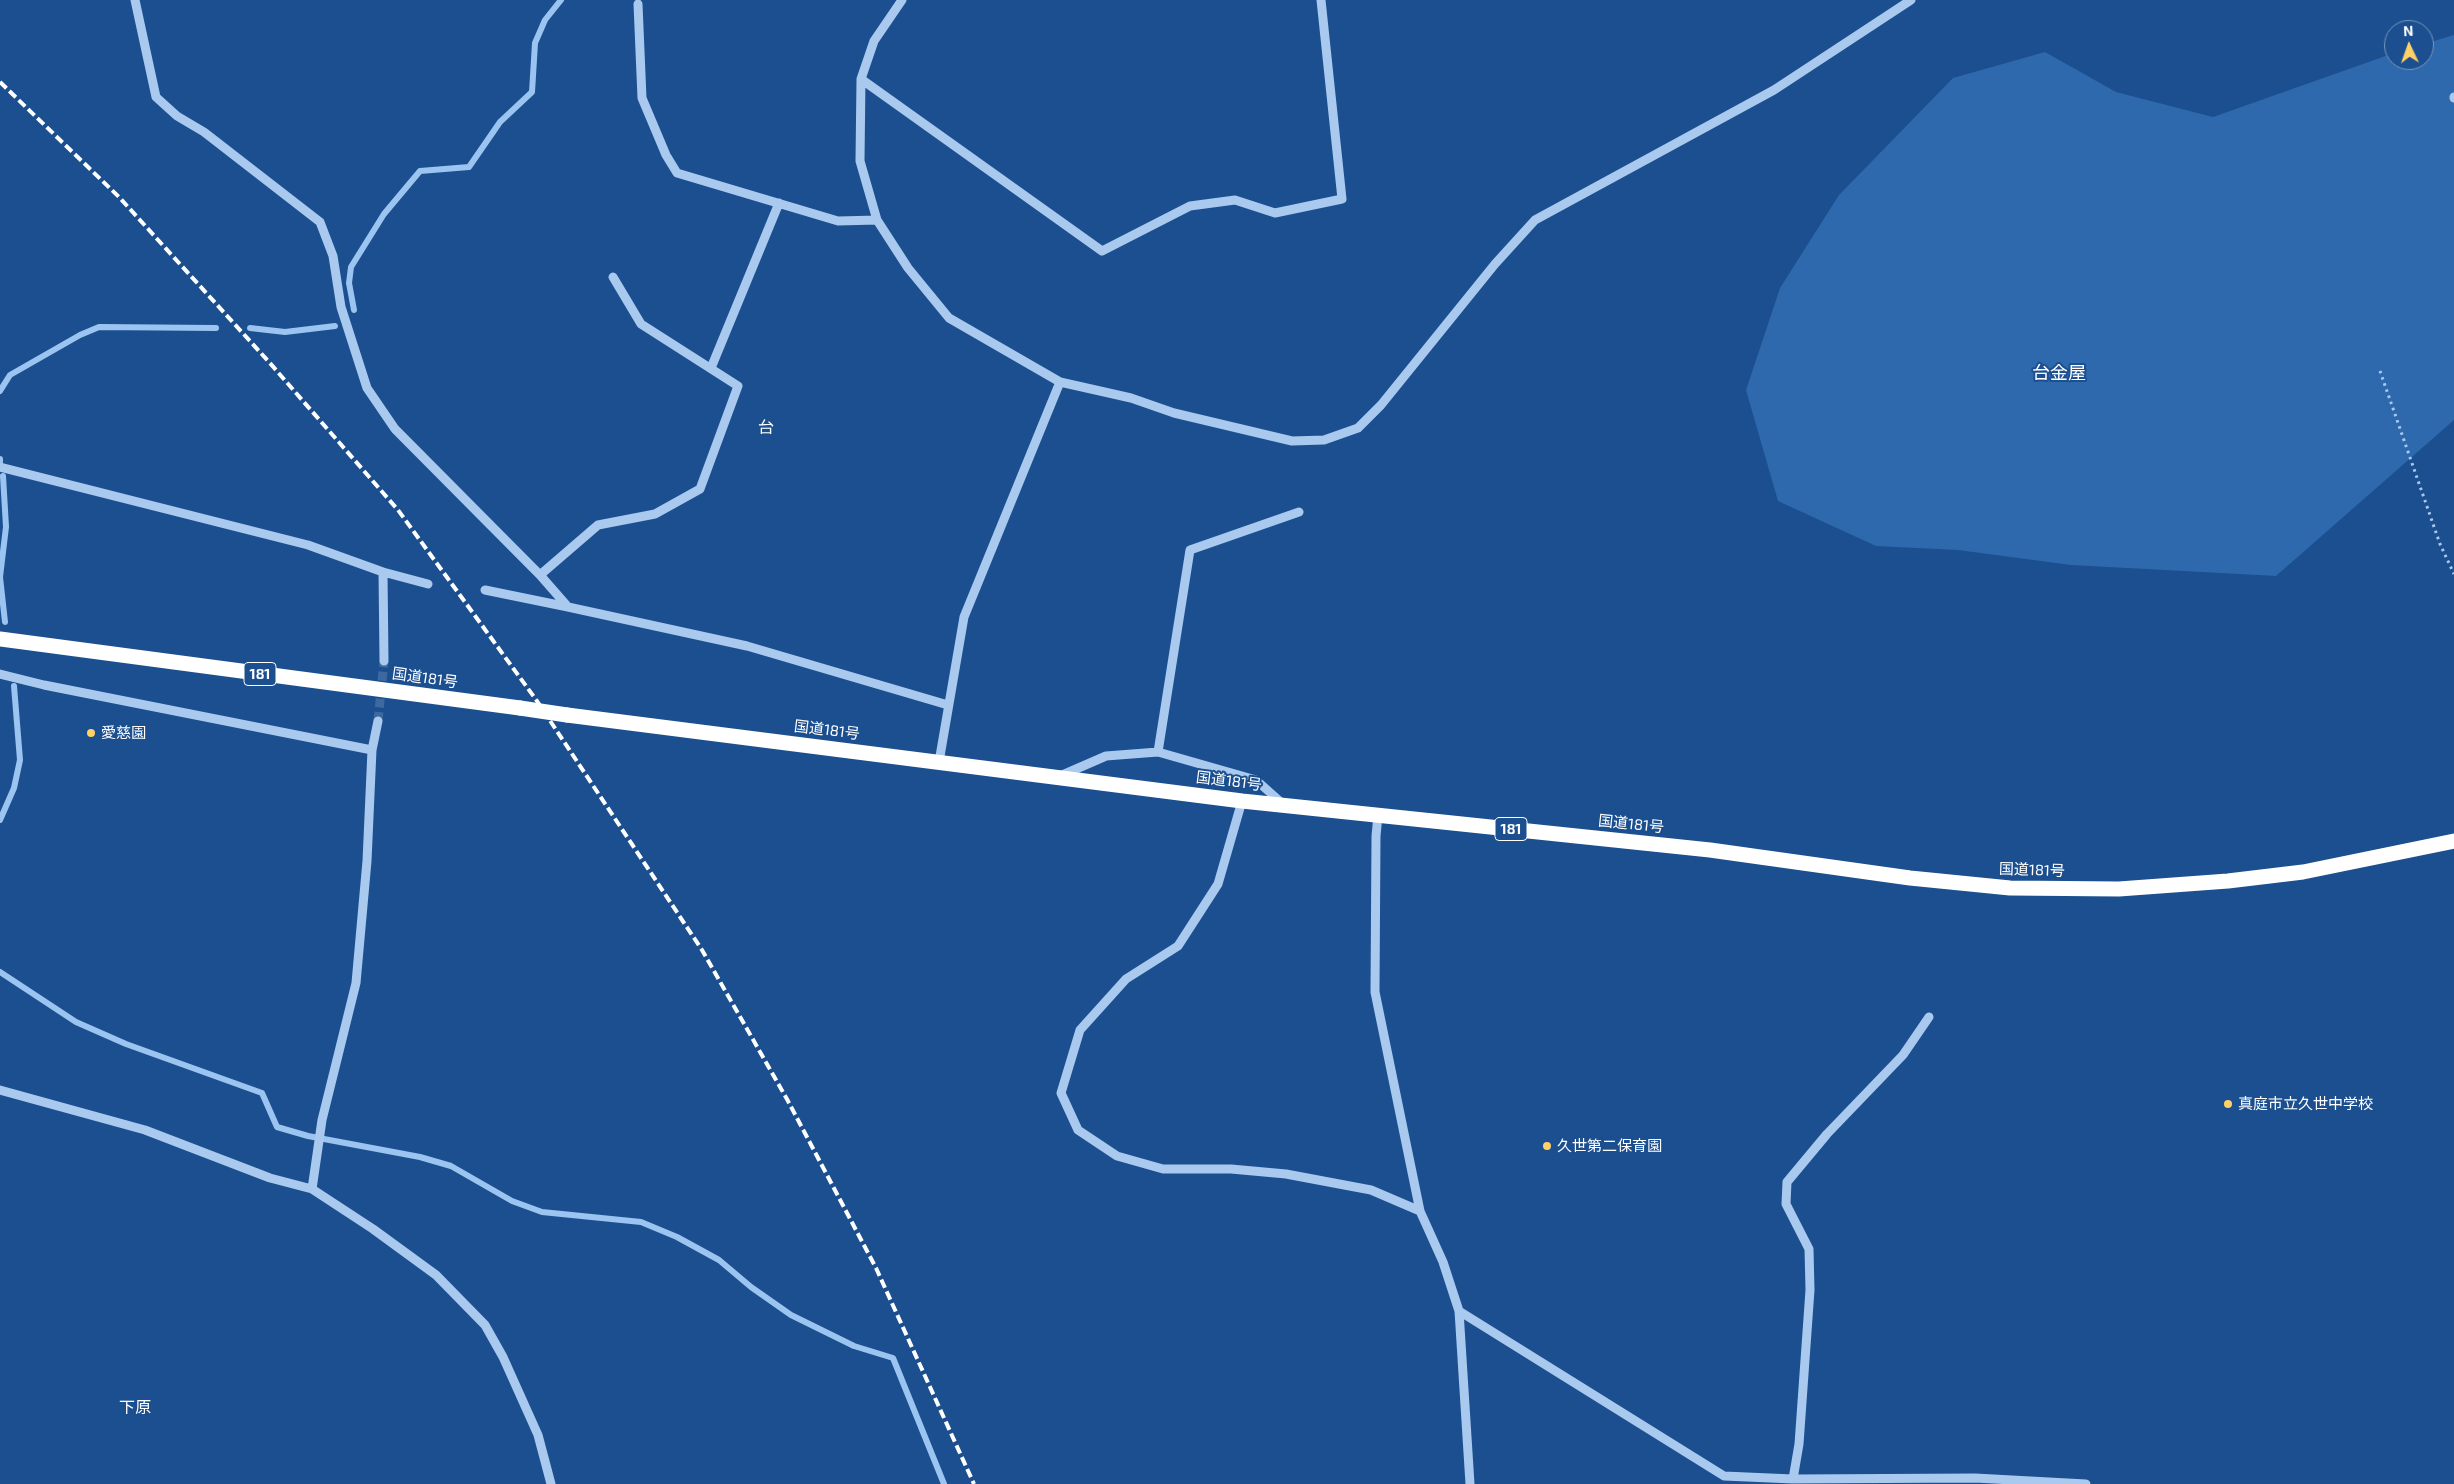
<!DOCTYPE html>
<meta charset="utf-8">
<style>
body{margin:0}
#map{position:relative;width:2454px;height:1484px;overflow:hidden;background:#1b4f8f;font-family:"Exo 2",sans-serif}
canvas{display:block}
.north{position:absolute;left:2384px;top:20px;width:50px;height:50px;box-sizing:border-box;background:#1b4f8f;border:1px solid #7695bc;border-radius:50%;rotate:357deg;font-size:14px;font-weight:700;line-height:20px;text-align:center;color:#fff}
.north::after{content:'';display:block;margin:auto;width:18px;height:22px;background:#ffd166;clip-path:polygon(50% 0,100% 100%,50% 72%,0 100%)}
</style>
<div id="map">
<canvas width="2454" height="1484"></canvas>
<div class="north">N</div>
</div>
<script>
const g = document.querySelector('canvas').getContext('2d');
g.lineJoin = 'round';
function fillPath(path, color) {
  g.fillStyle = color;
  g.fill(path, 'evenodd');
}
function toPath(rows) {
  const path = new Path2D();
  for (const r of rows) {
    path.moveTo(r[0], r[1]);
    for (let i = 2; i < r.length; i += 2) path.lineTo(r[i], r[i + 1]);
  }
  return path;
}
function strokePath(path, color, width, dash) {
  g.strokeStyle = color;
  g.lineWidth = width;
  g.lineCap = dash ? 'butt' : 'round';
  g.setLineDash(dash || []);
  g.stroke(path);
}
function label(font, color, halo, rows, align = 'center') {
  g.font = font + ' "Exo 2","Noto Sans JP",sans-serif';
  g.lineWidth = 4;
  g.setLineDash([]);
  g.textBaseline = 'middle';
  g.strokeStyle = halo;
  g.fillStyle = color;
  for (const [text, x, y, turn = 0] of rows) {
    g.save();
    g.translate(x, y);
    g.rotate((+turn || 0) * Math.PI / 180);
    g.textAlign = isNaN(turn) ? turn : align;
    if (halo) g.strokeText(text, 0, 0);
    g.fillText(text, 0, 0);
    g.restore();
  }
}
fillPath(toPath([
 [2454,35,2454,420,2276,576,2071,565,1958,550,1876,546,1778,501,1746,390,1780,288,1839,195,1953,78,2045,52,2116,92,2213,117,2394,53,2394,60,2424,60,2424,44]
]), '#2e69ad');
strokePath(toPath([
 [354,310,349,283,351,267,384,214,420,171,469,167,500,122,532,92,535,43,545,20,561,0],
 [250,328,285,332,335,326],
 [0,391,10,375,80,335,99,327,216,328],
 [0,459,0,462],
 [3,476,6,527,0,577,5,622],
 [0,820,14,788,20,760,14,686],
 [0,972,76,1022,126,1044,262,1093,277,1127,308,1136,420,1157,451,1166,512,1201,542,1212,641,1222,677,1237,719,1260,751,1287,791,1315,854,1346,893,1358,944,1484]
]), '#9cc4f0', 6);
strokePath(toPath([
 [378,721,384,661]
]), '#3d69a0', 9, [9, 4.5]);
strokePath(toPath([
 [2380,371,2440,544,2454,574]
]), '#a9c9ee', 3, [2.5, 4]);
strokePath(toPath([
 [135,0,156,97,177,116,204,132,320,222,333,256,341,307,367,388,395,429,540,575,568,607,747,646,948,705],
 [902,0,874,41,861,79,860,161,877,220,908,268,949,318,1060,382,1131,398,1174,413,1292,441,1324,440,1358,428,1381,405,1495,264,1535,220,1774,90,1911,0],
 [638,4,642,98,666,155,677,173,838,221,877,220],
 [861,79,1102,251,1190,206,1235,200,1275,213,1342,199,1321,0],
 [2454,98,2454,97],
 [711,368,779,203],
 [0,467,308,545,383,572,384,661],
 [383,572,428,584],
 [540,575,598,525,655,514,700,489,738,386,641,324,613,277],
 [485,590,568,607],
 [0,674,44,685,372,750],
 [1158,752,1190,550,1299,512],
 [939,762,964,617,1060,382],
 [1060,776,1106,756,1158,752,1256,780,1284,805],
 [1242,801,1218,884,1178,946,1126,979,1080,1030,1061,1093,1078,1130,1117,1156,1163,1169,1231,1169,1286,1174,1371,1190,1420,1211],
 [1378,815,1376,836,1375,992,1420,1211,1443,1262,1459,1311,1470,1484],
 [0,1090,145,1130,270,1178,312,1189,373,1229,436,1275,485,1325,503,1357,538,1435,551,1484],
 [312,1189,322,1120,356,983,367,861,372,750,378,721],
 [1459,1311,1724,1476,1793,1479,1975,1478,2086,1484],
 [1793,1479,1799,1444,1810,1290,1809,1249,1786,1204,1787,1182,1827,1134,1903,1055,1929,1017]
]), '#a9c9ee', 9);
strokePath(toPath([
 [0,639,520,708],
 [567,715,1242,801,1710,850,1910,878,2010,888,2119,889,2228,881,2303,872,2454,841]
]), '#fff', 15);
strokePath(toPath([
 [0,82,119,197,269,362,398,510,537,701,702,950,788,1101,876,1268,974,1484]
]), '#fff', 4, [9, 4]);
strokePath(toPath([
 [520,708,567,715]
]), '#fff', 15);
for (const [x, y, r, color] of [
 [91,733,5,"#ffd166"],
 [2228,1104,5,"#ffd166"],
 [1547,1146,5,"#ffd166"]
]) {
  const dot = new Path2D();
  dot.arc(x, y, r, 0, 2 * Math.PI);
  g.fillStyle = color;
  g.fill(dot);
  strokePath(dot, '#1b4f8f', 2);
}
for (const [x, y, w] of [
 [260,674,32],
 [1511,829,32]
]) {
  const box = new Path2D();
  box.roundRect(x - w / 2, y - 11.5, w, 23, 4);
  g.fillStyle = '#1b4f8f';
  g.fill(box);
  strokePath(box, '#fff', 1);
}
label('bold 14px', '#fff', null, [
 ["181",260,674],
 ["181",1511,829]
]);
label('15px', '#fff', '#1b4f8f', [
 ["国道181号",425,678,8],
 ["国道181号",827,730,7],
 ["国道181号",1229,781,7],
 ["国道181号",1631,824,6],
 ["国道181号",2032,870,2]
]);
label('15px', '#fff', '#1b4f8f', [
 ["愛慈園",101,733],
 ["真庭市立久世中学校",2238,1104],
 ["久世第二保育園",1557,1146]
], 'left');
label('16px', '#fff', '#1b4f8f', [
 ["台",766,428],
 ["下原",135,1408]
]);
label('18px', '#fff', '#1b4f8f', [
 ["台金屋",2059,373]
]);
</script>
